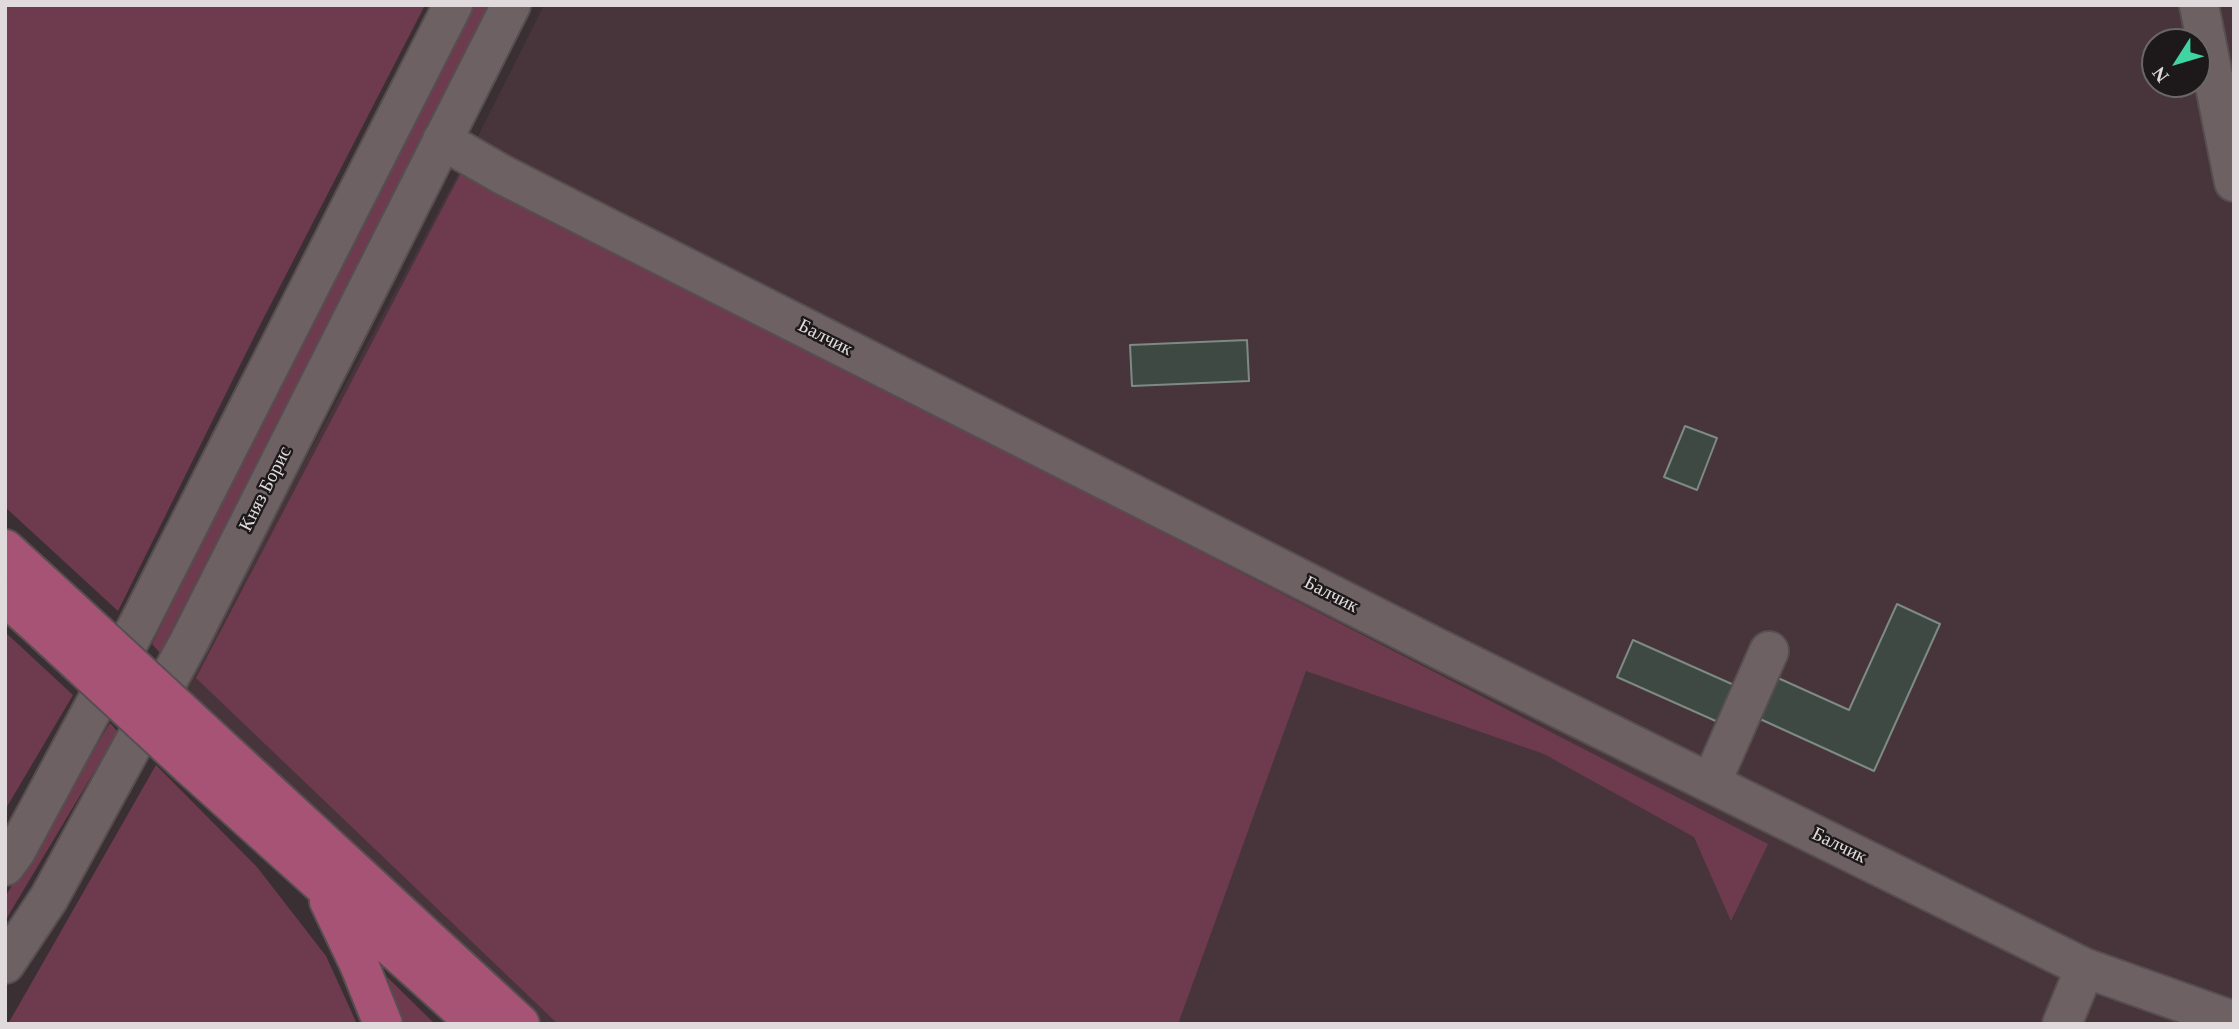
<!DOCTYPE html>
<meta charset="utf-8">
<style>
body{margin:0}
#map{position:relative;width:2239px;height:1029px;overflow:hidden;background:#3a2f32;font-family:Georgia,serif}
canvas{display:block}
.frame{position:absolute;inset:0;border:7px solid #e1dadc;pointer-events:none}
.north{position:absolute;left:2141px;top:28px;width:70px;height:70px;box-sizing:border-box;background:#1d191a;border:2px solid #6b6668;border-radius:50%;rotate:233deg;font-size:19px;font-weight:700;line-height:28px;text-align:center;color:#e1dadc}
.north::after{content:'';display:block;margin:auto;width:24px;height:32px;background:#3fd4a2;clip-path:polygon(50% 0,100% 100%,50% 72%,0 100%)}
</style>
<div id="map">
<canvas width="2239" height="1029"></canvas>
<div class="frame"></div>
<div class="north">N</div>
</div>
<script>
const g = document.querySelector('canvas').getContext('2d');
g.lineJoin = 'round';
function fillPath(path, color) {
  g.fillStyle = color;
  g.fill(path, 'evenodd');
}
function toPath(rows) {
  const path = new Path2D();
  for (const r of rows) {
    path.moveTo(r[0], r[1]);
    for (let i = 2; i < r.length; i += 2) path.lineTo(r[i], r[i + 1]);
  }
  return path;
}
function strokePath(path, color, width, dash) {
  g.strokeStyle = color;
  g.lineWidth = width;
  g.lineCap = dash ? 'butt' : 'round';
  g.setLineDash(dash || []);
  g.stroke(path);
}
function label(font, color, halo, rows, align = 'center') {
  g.font = font + ' Georgia,serif';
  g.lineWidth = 5;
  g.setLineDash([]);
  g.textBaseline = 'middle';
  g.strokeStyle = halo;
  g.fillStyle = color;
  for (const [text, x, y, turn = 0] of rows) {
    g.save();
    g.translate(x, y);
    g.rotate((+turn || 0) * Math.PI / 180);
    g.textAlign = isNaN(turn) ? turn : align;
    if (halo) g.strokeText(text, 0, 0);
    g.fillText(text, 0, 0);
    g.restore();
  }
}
fillPath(toPath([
 [544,5,2234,5,2234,1024,541,1024,184,687,473,146],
 [2155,42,2197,42,2197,84,2155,84]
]), '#47353b');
fillPath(toPath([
 [5,5,425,5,257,331,118,611,5,507],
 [471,5,489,5,160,653,152,644,379,186],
 [462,171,1768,844,1731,921,1694,837,1544,754,1306,671,1178,1024,558,1024,196,678],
 [5,632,73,695,5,810],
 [110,723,118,732,5,921,5,897],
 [156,765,257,867,326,956,357,1024,8,1024],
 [387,977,435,1024,401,1024]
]), '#6e3b4e');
const building = toPath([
 [1247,340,1249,381,1132,386,1130,345,1247,340],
 [1685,426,1717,438,1697,490,1664,477,1685,426],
 [1897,604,1940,624,1874,771,1760,719,1778,678,1849,710,1897,604],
 [1633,640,1734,685,1718,722,1617,677,1633,640]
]);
fillPath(building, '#3e4944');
strokePath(building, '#7e8a84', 2);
const minor = toPath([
 [2199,5,2234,182],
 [442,140,503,175,1435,647,2085,968,2234,1021],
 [1711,783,1769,651],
 [5,866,16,851,139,623,453,5],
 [5,964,49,898,189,642,511,5],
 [2062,1024,2085,968]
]);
const major = toPath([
 [5,549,66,605],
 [5,596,45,632],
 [211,739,520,1024],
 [189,765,477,1024],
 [329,901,359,964,383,1024]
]);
strokePath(minor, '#574e50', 42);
strokePath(major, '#574e50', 42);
strokePath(minor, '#6d6164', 38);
strokePath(major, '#a75376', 38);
const majorBridge = toPath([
 [66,605,211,739],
 [45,632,189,765]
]);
strokePath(majorBridge, '#574e50', 42, []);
strokePath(majorBridge, '#a75376', 38);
label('19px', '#e1dadc', '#1d191a', [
 ["Балчик",825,338,27],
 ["Княз Борис",266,489,-63],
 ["Балчик",1331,595,27],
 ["Балчик",1839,846,26]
]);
</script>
